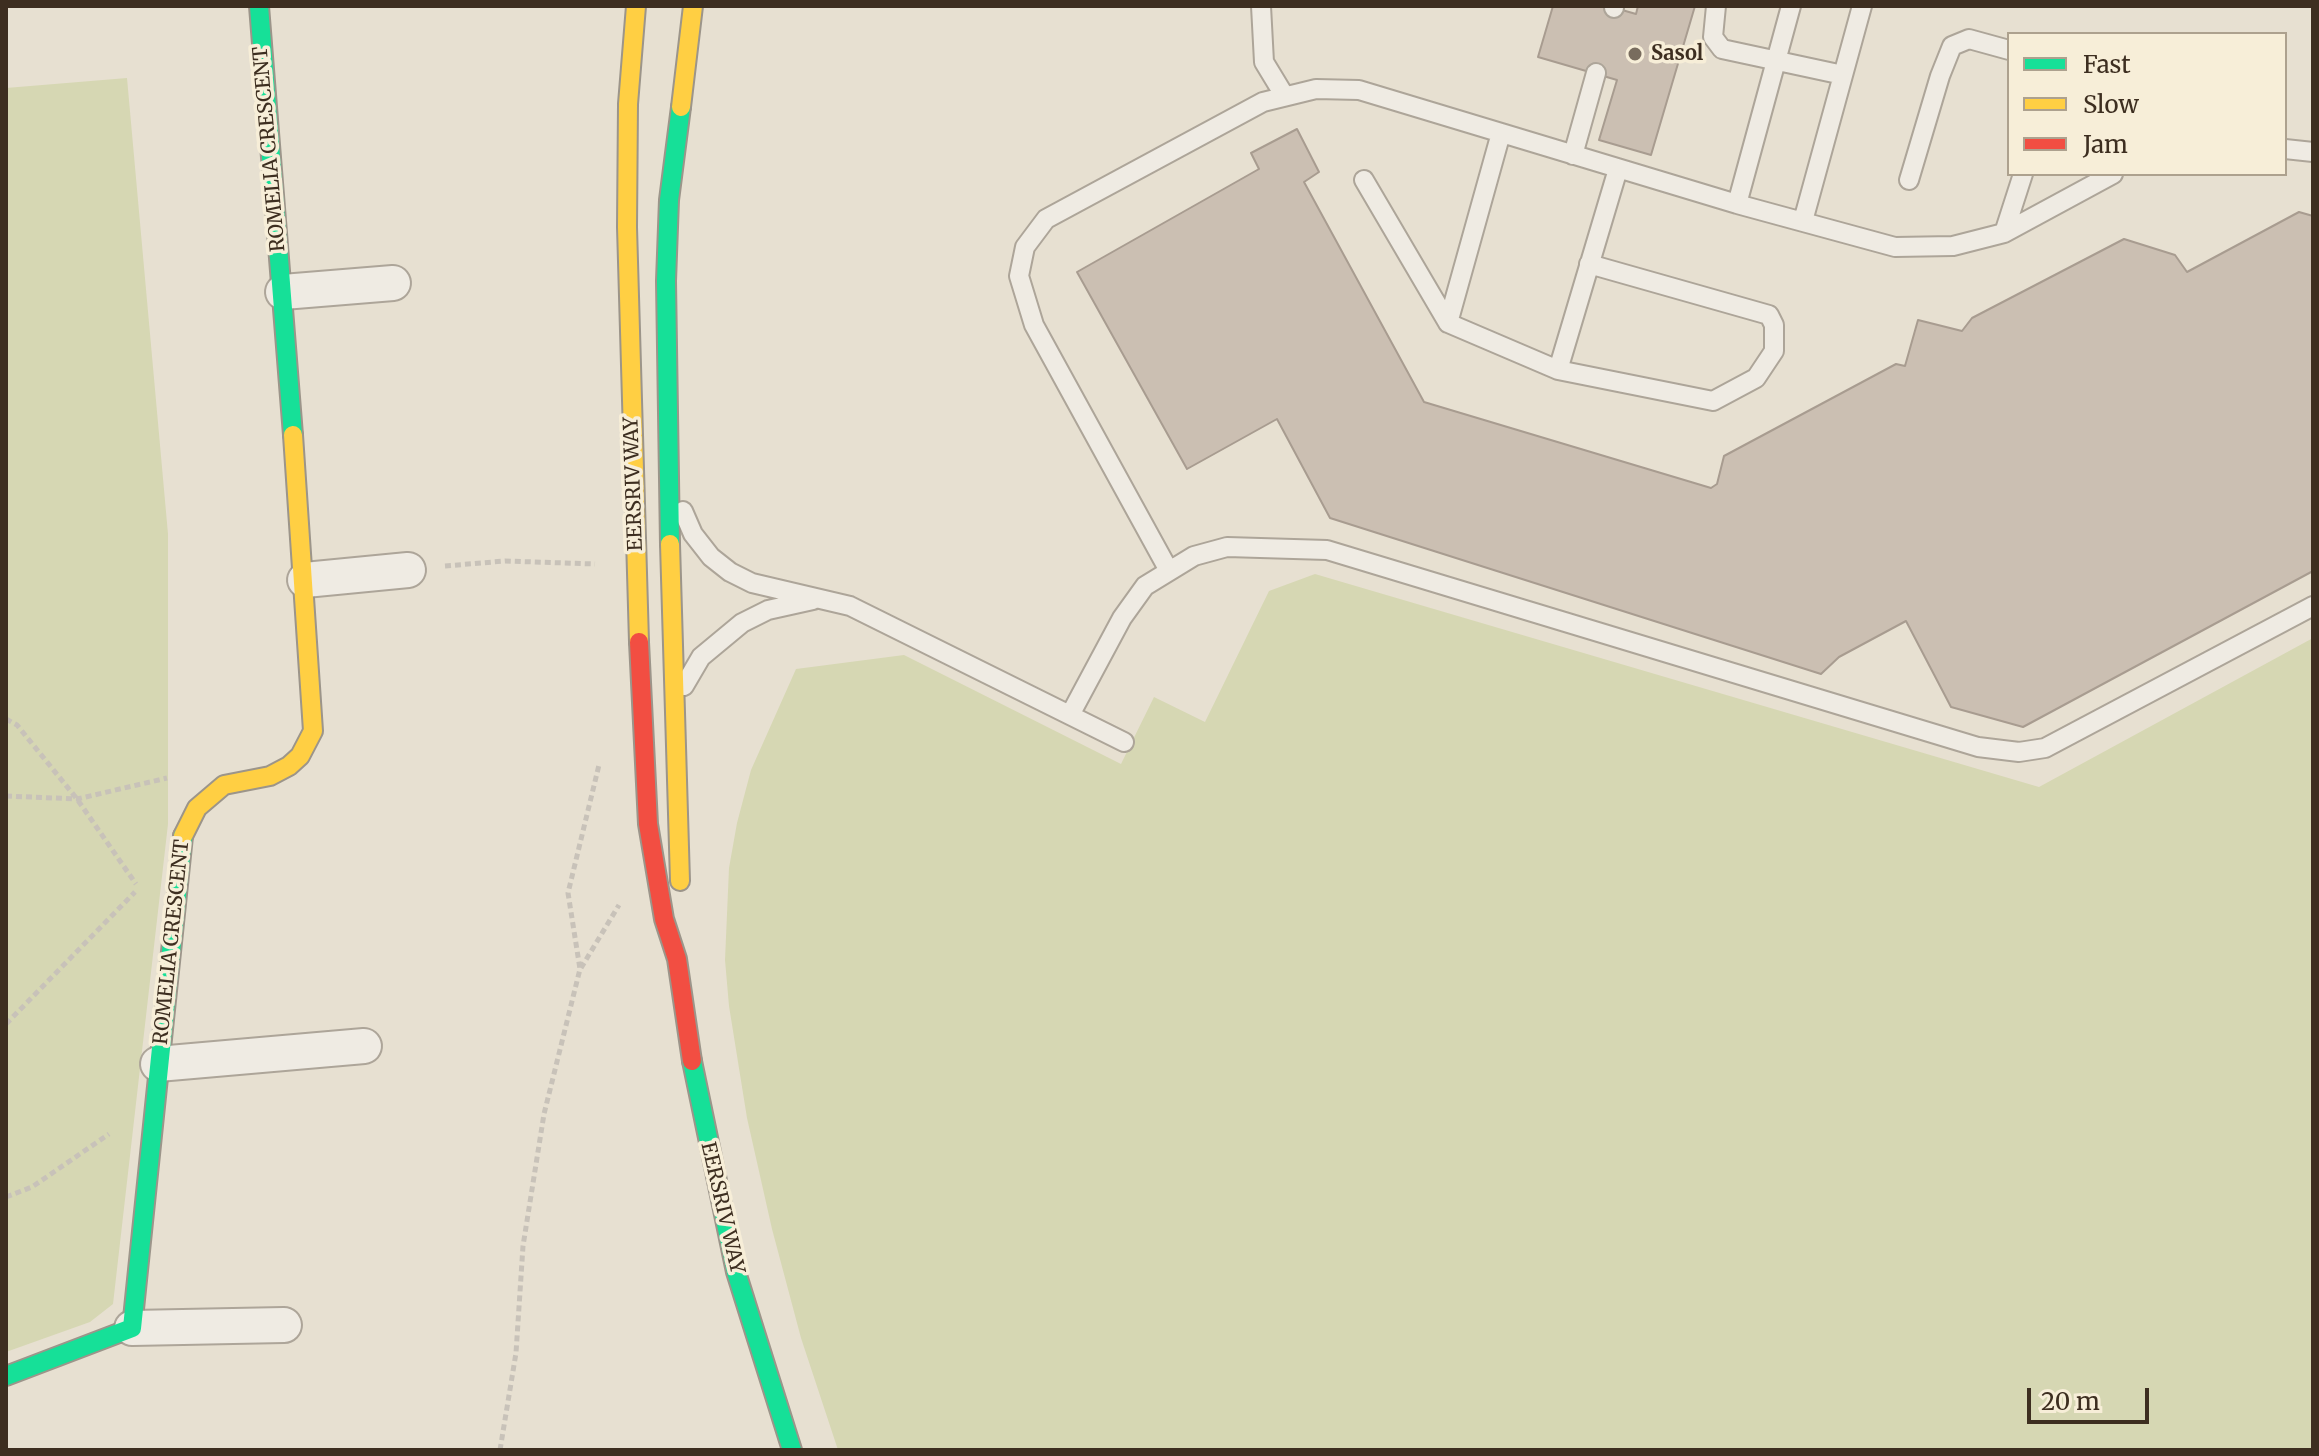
<!DOCTYPE html>
<style>
body{margin:0}
#map{position:relative;width:2319px;height:1456px;overflow:hidden;background:#e7e0d1;font-family:Merriweather,serif}
canvas{display:block}
.frame{position:absolute;inset:0;border:8px solid #3d2e20;pointer-events:none}
.legend{position:absolute;left:2007px;top:32px;width:280px;height:144px;box-sizing:border-box;background:#f7eed8;border:2px solid #ada18e;margin:0;padding:10px 14px;list-style:none;font-size:24px;color:#3d2e20}
.legend li{display:flex;align-items:center;gap:16px;height:40px}
.legend b{width:40px;border:2px solid #ada18e}
.scale{position:absolute;left:2027px;top:1388px;width:122px;height:36px;box-sizing:border-box;border:4px solid #3d2e20;border-top:0;padding-left:10px;font-size:24px;line-height:28px;white-space:nowrap;color:#3d2e20;-webkit-text-stroke:6px #f7eed8;paint-order:stroke}
</style>
<div id="map">
<canvas width="2319" height="1456"></canvas>
<div class="frame"></div>
<ul class="legend">
<li><b style="height:10px;background:#16e098"></b>Fast</li>
<li><b style="height:10px;background:#ffcf43"></b>Slow</li>
<li><b style="height:10px;background:#f24e42"></b>Jam</li>
</ul>
<div class="scale">20 m</div>
</div>
<script>
const g = document.querySelector('canvas').getContext('2d');
g.lineJoin = 'round';
function fillPath(path, color) {
  g.fillStyle = color;
  g.fill(path, 'evenodd');
}
function toPath(rows) {
  const path = new Path2D();
  for (const r of rows) {
    path.moveTo(r[0], r[1]);
    for (let i = 2; i < r.length; i += 2) path.lineTo(r[i], r[i + 1]);
  }
  return path;
}
function strokePath(path, color, width, dash) {
  g.strokeStyle = color;
  g.lineWidth = width;
  g.lineCap = dash ? 'butt' : 'round';
  g.setLineDash(dash || []);
  g.stroke(path);
}
function label(font, color, halo, rows, align = 'center') {
  g.font = font + ' Merriweather,serif';
  g.lineWidth = 7;
  g.setLineDash([]);
  g.textBaseline = 'middle';
  g.strokeStyle = halo;
  g.fillStyle = color;
  for (const [text, x, y, turn = 0] of rows) {
    g.save();
    g.translate(x, y);
    g.rotate((+turn || 0) * Math.PI / 180);
    g.textAlign = isNaN(turn) ? turn : align;
    if (halo) g.strokeText(text, 0, 0);
    g.fillText(text, 0, 0);
    g.restore();
  }
}
fillPath(toPath([
 [127,78,168,534,168,824,113,1304,90,1322,6,1352,6,88],
 [1315,574,2039,787,2313,638,2313,1450,838,1450,801,1338,772,1229,747,1118,729,1006,725,960,729,868,737,823,751,770,796,669,904,655,1121,764,1154,697,1205,722,1269,591]
]), '#d6d7b3');
const building = toPath([
 [1553,6,1608,6,1636,14,1638,6,1695,6,1651,155,1599,140,1617,80,1538,57,1553,6],
 [1297,129,1319,172,1304,182,1424,402,1711,488,1717,484,1724,456,1896,364,1905,366,1918,320,1962,331,1972,318,2124,239,2175,255,2187,272,2299,212,2313,216,2313,571,2023,727,1951,707,1906,621,1839,657,1821,674,1330,518,1277,419,1187,469,1077,272,1259,169,1251,153,1297,129]
]);
fillPath(building, '#cbbfb2');
strokePath(building, '#a89c90', 2);
const lane = toPath([
 [1261,6,1264,62,1284,95],
 [1716,6,1713,37,1722,49,1843,75],
 [1614,8,1614,6],
 [2285,149,2313,152],
 [1573,155,1596,73],
 [1364,180,1448,323,1558,370,1713,401,1756,378,1774,351,1774,325,1769,315,1589,264],
 [1909,180,1940,76,1952,46,1969,39,2009,50],
 [1737,204,1791,6],
 [1803,221,1862,6],
 [2004,233,2023,174],
 [1448,323,1501,133],
 [1558,370,1618,169],
 [683,511,693,534,711,557,730,572,752,583,850,606,1124,742],
 [1168,569,1034,325,1019,276,1025,247,1046,219,1263,102,1316,89,1359,90,1737,204,1895,247,1953,246,2004,233,2113,174],
 [684,686,701,657,742,623,768,610,813,600],
 [1070,715,1122,618,1145,586,1194,556,1227,547,1327,550,1978,747,2019,752,2045,748,2313,606]
]);
const street = toPath([
 [283,292,393,283],
 [305,580,408,570],
 [158,1064,364,1046],
 [132,1328,284,1325]
]);
const fast = toPath([
 [259,6,293,435],
 [670,544,666,281,669,200,681,107],
 [692,1061,736,1272,792,1450],
 [6,1376,132,1328,183,836]
]);
const slow = toPath([
 [636,6,628,104,627,227,639,642],
 [681,107,693,6],
 [670,544,680,881],
 [183,836,197,808,224,785,270,776,289,766,300,756,313,731,293,435]
]);
const jam = toPath([
 [639,642,648,824,664,919,677,959,692,1061]
]);
strokePath(lane, '#ada599', 22);
strokePath(street, '#ada599', 38);
strokePath(fast, '#9c958a', 22);
strokePath(slow, '#9c958a', 22);
strokePath(jam, '#9c958a', 22);
strokePath(toPath([
 [445,566,505,561,595,564],
 [6,719,17,725,77,799,136,884],
 [6,796,77,799,167,778],
 [581,968,619,905],
 [6,1024,135,892],
 [6,1197,32,1187,109,1134],
 [500,1450,516,1353,523,1246,544,1114,580,969,568,893,599,765]
]), '#c8c2b9', 5, [6, 4]);
strokePath(lane, '#efebe3', 18);
strokePath(street, '#efebe3', 34);
strokePath(fast, '#16e098', 18);
strokePath(slow, '#ffcf43', 18);
strokePath(jam, '#f24e42', 18);
for (const [x, y, r, color] of [
 [1635,54,8,"#786c5e"]
]) {
  const dot = new Path2D();
  dot.arc(x, y, r, 0, 2 * Math.PI);
  g.fillStyle = color;
  g.fill(dot);
  strokePath(dot, '#f7eed8', 3);
}
label('bold 20px', '#3d2e20', '#f7eed8', [
 ["Sasol",1651,54]
], 'left');
label('20px', '#3d2e20', '#f7eed8', [
 ["ROMELIA CRESCENT",270,149,-95],
 ["EERSRIV WAY",634,484,-92],
 ["ROMELIA CRESCENT",172,942,-84],
 ["EERSRIV WAY",722,1208,77]
]);
</script>
